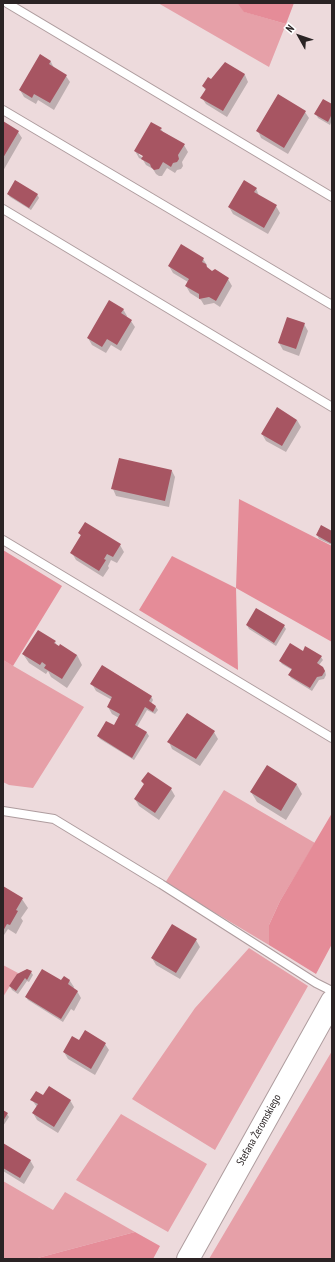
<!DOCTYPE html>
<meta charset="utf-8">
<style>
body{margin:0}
#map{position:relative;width:335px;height:1262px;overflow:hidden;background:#eddadc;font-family:"PT Sans Narrow",sans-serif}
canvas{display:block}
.frame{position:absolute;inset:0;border:4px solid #2a2324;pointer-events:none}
.north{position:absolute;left:279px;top:16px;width:40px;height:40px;-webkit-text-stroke:3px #fff;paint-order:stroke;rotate:310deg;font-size:11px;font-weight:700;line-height:16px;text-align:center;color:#2a2324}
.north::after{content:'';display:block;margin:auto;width:14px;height:18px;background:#2a2324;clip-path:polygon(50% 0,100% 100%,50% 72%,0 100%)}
</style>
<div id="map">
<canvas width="335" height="1262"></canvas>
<div class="frame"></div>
<div class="north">N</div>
</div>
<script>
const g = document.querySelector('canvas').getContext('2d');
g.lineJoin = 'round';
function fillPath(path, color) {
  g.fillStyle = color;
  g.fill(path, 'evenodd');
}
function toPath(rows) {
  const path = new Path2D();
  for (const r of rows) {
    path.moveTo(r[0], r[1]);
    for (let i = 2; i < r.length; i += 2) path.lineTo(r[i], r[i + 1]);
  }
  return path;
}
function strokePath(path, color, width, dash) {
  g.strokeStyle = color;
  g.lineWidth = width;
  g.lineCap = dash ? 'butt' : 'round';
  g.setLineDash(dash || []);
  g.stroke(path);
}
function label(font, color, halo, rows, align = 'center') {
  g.font = font + ' "PT Sans Narrow",sans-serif';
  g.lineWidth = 3;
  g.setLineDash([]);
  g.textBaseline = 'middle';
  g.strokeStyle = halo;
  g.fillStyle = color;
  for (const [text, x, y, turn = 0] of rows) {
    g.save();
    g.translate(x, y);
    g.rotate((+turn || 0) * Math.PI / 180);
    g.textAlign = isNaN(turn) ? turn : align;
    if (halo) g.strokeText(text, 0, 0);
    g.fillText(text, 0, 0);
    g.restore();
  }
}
fillPath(toPath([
 [158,3,237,3,245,12,286,24,269,67],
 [3,660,84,707,33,788,9,785,3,782],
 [224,790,315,843,280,901,269,925,269,945,165,883],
 [249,948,308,986,215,1150,132,1099,195,1008],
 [3,965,18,973,3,997],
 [332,1051,332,1259,209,1259],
 [121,1114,207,1164,168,1232,76,1180],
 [3,1181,53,1210,65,1192,135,1232,34,1259,3,1259]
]), '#e6a0a8');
fillPath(toPath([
 [237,3,294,3,286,24,244,12],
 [239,499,332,546,332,642,236,588,238,670,139,610,172,556,236,588],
 [3,550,62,586,13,666,3,660],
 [332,813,332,944,316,974,269,945,269,925,280,901],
 [135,1232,160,1246,153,1259,34,1259]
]), '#e58c98');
fillPath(toPath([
 [41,56,51,62,54,68,66,76,70,82,54,110,38,100,36,104,24,97,20,90],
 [225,63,245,75,248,82,227,117,206,104,202,98,206,91,203,86,212,81],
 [332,105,332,120,330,125,318,118,316,114],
 [305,112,309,118,288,154,261,138,258,131],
 [3,123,18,132,22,138,3,171],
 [161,129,163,132,184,145,188,152,182,162,183,166,181,169,177,170,175,173,167,168,162,176,159,176,156,174,153,169,146,165,143,160,139,158,135,151],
 [139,153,147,158,146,160,139,155],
 [256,188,259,196,276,206,280,213,268,234,233,214,229,207],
 [8,194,37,194,39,198,31,210,10,197],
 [203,259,207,265,206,267,212,272,228,279,232,286,220,307,214,303,204,305,201,300,190,293,186,286,188,282,173,273,169,266],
 [123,309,127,316,126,318,131,321,135,327,121,351,111,345,106,353,92,345,88,338],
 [304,324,308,331,299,356,283,350,279,343],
 [297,420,301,427,286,452,266,441,262,434],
 [172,471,175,477,169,507,116,496,113,489],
 [332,532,332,545,319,539,317,535],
 [79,533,120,545,124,552,117,563,111,560,108,566,109,568,103,577,76,560,72,553,81,536],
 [257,609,284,626,286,629,276,646,249,629,247,625],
 [55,642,58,647,77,655,82,665,67,688,51,677,48,671,46,674,29,663,23,654],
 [303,652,321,657,323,660,319,665,325,671,326,675,324,679,319,680,312,691,291,678,289,675,292,670,282,664,280,661],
 [92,684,151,696,153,700,151,704,156,707,158,710,155,714,147,710,137,727,147,733,149,736,134,760,100,739,98,736,114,727,119,718,112,714,108,707,112,700,96,691],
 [187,714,214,732,218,739,200,766,172,749,169,742],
 [267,767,297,785,302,794,286,820,257,802,251,792],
 [148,773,171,789,175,796,159,820,139,806,135,799,145,785],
 [3,888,22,899,28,908,21,918,23,921,16,934,8,929,4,935,3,934],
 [196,940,200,947,180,979,156,965,152,958],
 [31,972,33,975,29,982,27,981,18,994,12,990,10,986],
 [70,981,74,987,73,989,77,991,81,998,74,1011,71,1009,63,1022,28,1000,26,997,61,982],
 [79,1041,105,1044,109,1050,95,1075,68,1059,64,1052],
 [43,1097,70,1100,74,1107,58,1133,37,1120,33,1113,37,1107,32,1100],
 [3,1111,7,1114,9,1117,3,1126],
 [3,1144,30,1160,34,1167,24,1184,3,1171]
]), '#0003');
fillPath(toPath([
 [40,54,51,61,49,64,67,75,50,103,34,94,32,98,19,90],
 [225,62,245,74,223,111,200,98,206,89,202,86,208,77,211,79],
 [278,94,306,111,284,148,256,131],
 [323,99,332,104,332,114,328,122,314,114],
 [3,121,19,131,3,158],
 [151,122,162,128,160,130,185,144,178,155,179,159,177,162,173,163,171,167,163,162,159,169,154,170,151,167,150,164,141,159,143,156,134,151],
 [15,180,38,194,29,208,7,194],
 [244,180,257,188,254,192,277,205,264,228,228,207],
 [181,244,204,258,202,262,206,264,207,267,212,271,215,269,229,278,216,301,209,297,199,299,199,294,185,286,189,279,168,266],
 [109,300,124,309,121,313,132,320,117,345,107,339,102,347,87,338],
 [287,317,305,323,296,349,278,343],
 [277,407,297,420,282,446,261,434],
 [119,458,172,470,165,501,111,489],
 [85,522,121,544,113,557,107,554,104,559,106,560,99,571,70,553,81,535,78,533],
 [321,525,332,531,332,544,316,535],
 [256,608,285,625,274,643,246,625],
 [38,630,56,641,54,643,59,646,60,644,77,655,62,679,44,668,46,665,42,662,40,665,22,654],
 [290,643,303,651,305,646,322,656,317,663,323,667,325,671,322,676,317,677,310,688,288,675,292,669,279,661],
 [102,665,152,696,149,701,156,706,153,712,145,707,135,725,147,732,132,758,97,736,106,721,114,725,120,714,107,707,112,697,90,684],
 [187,713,215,731,196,759,167,742],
 [267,765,297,784,281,811,250,792],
 [148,772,172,788,155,813,134,799,144,784,141,781],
 [3,886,23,898,16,910,18,911,10,925,7,924,3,931],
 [172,924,197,939,176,973,151,958],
 [27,969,32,971,27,980,25,978,16,991,9,986,17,974],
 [42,969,61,980,64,976,70,980,68,984,78,991,61,1019,25,997],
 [85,1030,106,1043,91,1069,63,1052,72,1036,79,1040],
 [49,1086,71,1100,54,1127,32,1113,38,1104,30,1100,36,1091,43,1095],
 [3,1110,8,1113,3,1121],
 [3,1143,31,1160,20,1178,3,1168]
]), '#a75562');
const lane = toPath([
 [7,3,332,197],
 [3,110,332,305],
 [3,209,332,407],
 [3,540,332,738],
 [3,811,54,819,161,884,316,983,332,991]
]);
const secondary = toPath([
 [188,1259,332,1001]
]);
strokePath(lane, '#ae9c9e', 10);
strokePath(secondary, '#ae9c9e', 24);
strokePath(lane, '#fff', 8);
strokePath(secondary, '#fff', 22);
label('11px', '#2a2324', '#fff', [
 ["Stefana Żeromskiego",259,1130,-61]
]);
</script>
